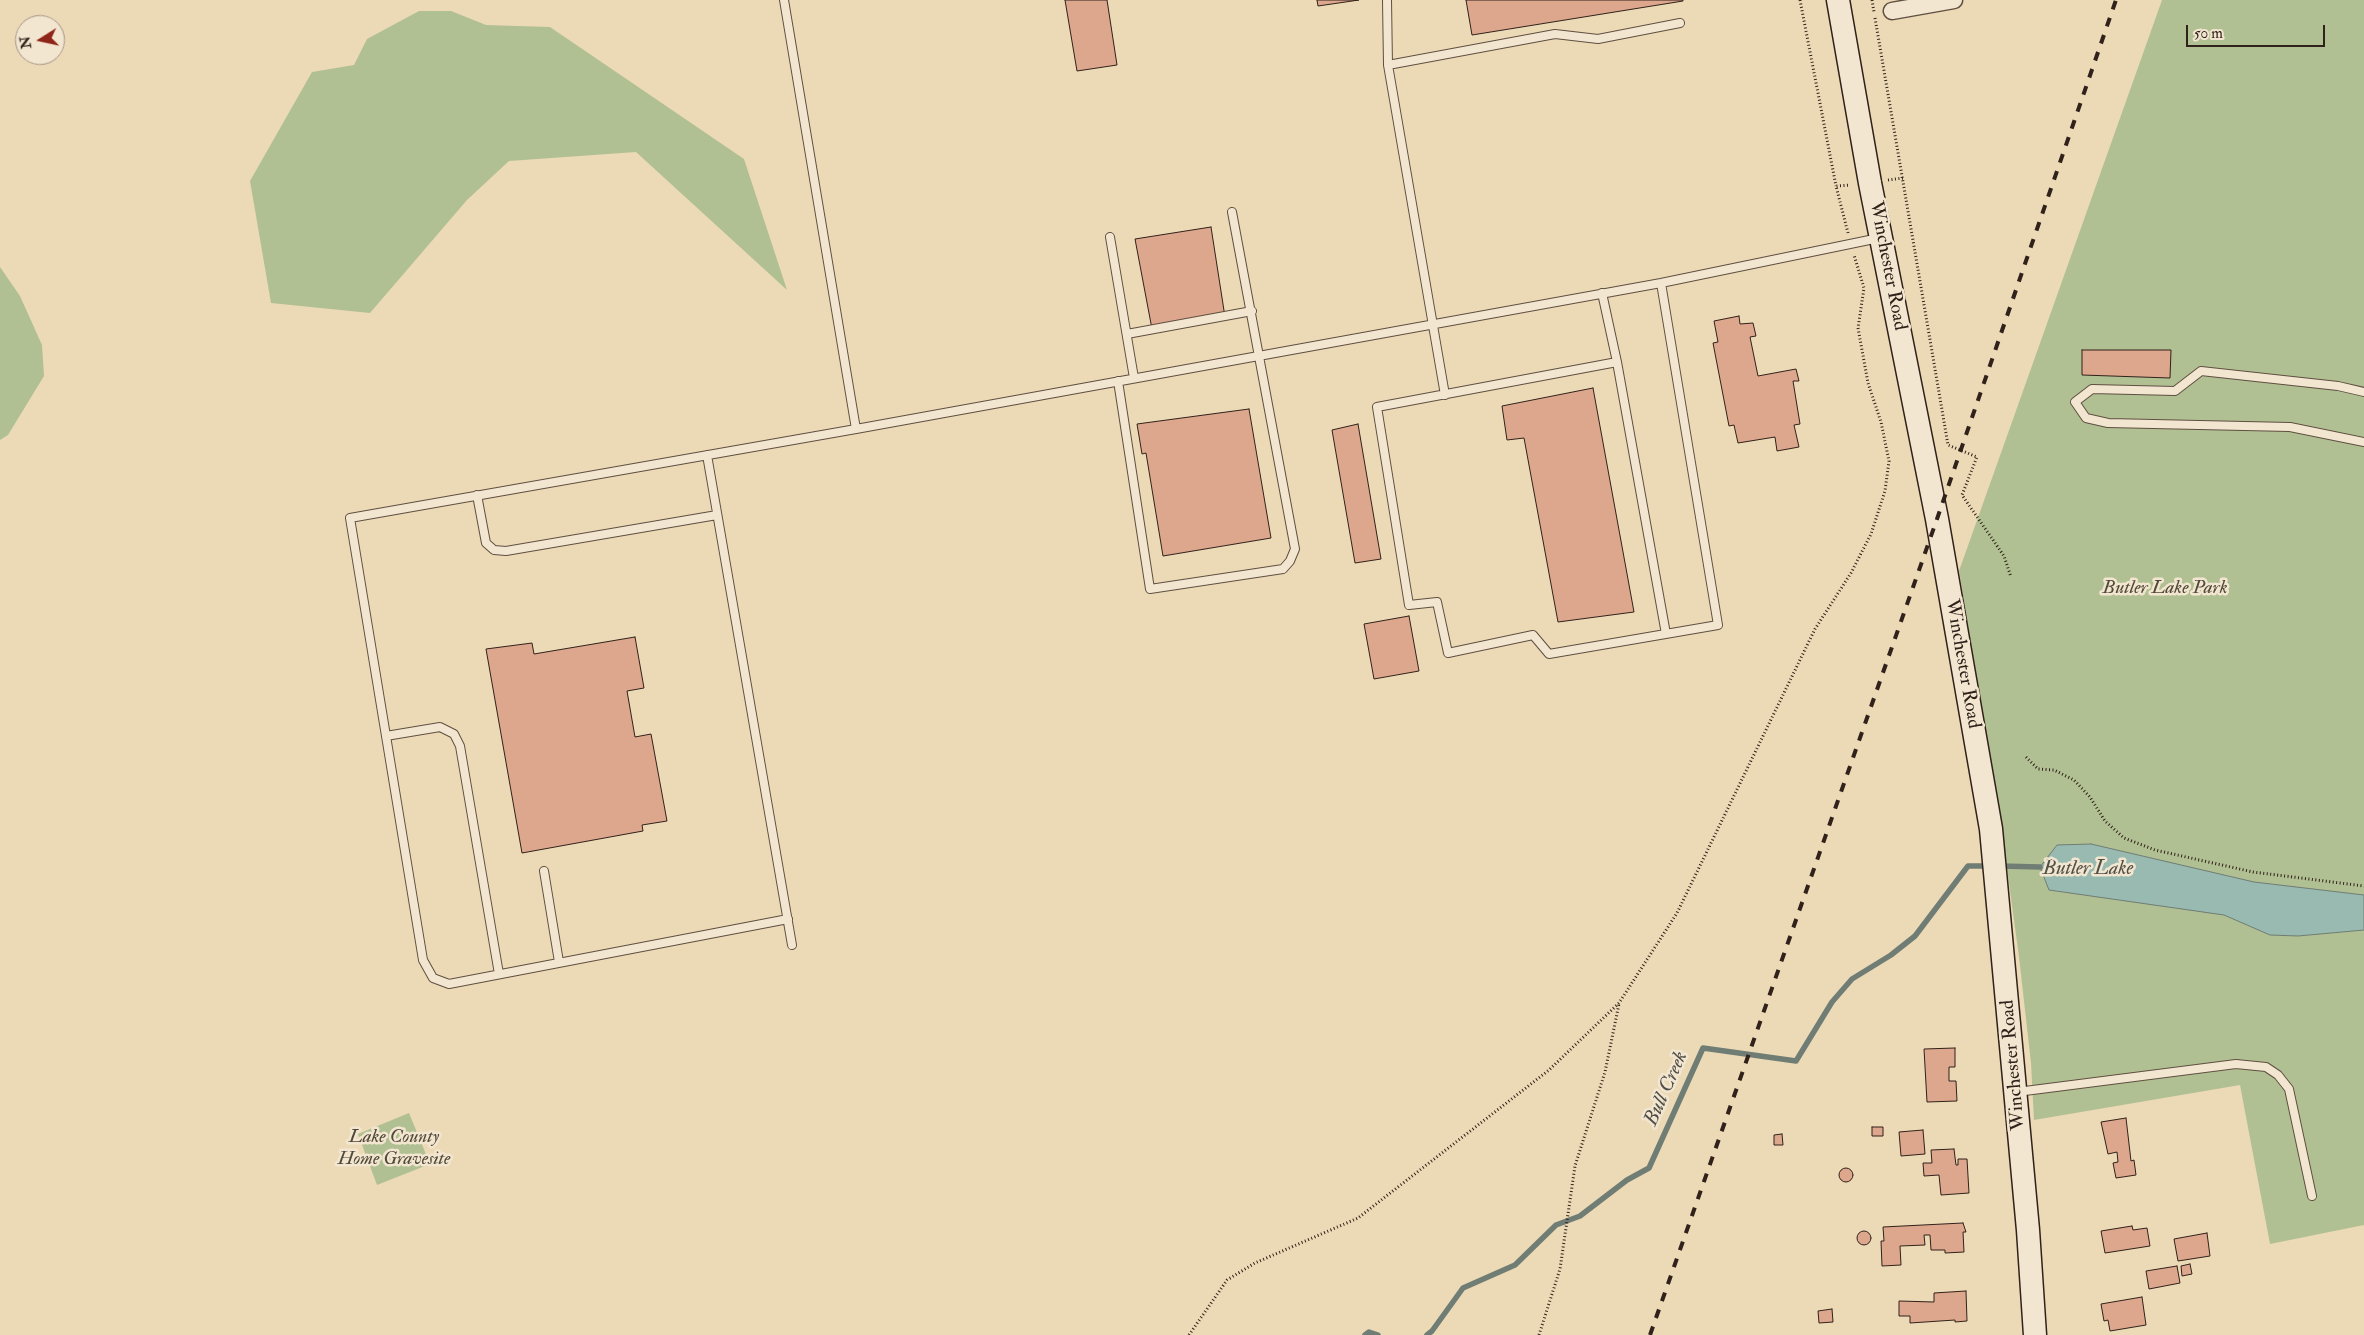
<!DOCTYPE html>
<style>
body{margin:0}
#map{position:relative;width:2364px;height:1335px;overflow:hidden;background:#ecd9b6;font-family:"IM FELL Double Pica",serif}
canvas{display:block}
.north{position:absolute;left:15px;top:15px;width:50px;height:50px;box-sizing:border-box;background:#f3e6d0;border:1px solid #a59787;border-radius:50%;rotate:260deg;font-size:14px;font-weight:700;line-height:20px;text-align:center;color:#30211a}
.north::after{content:'';display:block;margin:auto;width:18px;height:22px;background:#8f2418;clip-path:polygon(50% 0,100% 100%,50% 72%,0 100%)}
.scale{position:absolute;left:2186px;top:25px;width:139px;height:22px;box-sizing:border-box;border:2px solid #30211a;border-top:0;padding-left:6px;font-size:15px;line-height:18px;white-space:nowrap;color:#30211a;-webkit-text-stroke:4px #f3e6d0;paint-order:stroke}
</style>
<div id="map">
<canvas width="2364" height="1335"></canvas>
<div class="north">N</div>
<div class="scale">50 m</div>
</div>
<script>
const g = document.querySelector('canvas').getContext('2d');
g.lineJoin = 'round';
function fillPath(path, color) {
  g.fillStyle = color;
  g.fill(path, 'evenodd');
}
function toPath(rows) {
  const path = new Path2D();
  for (const r of rows) {
    if (r.length === 3) {
      path.moveTo(r[0] + r[2], r[1]);
      path.arc(r[0], r[1], r[2], 0, 2 * Math.PI);
      continue;
    }
    path.moveTo(r[0], r[1]);
    for (let i = 2; i < r.length; i += 2) path.lineTo(r[i], r[i + 1]);
  }
  return path;
}
function strokePath(path, color, width, dash) {
  g.strokeStyle = color;
  g.lineWidth = width;
  g.lineCap = dash ? 'butt' : 'round';
  g.setLineDash(dash || []);
  g.stroke(path);
}
function label(font, color, halo, rows, align = 'center') {
  g.font = font + ' "IM FELL Double Pica",serif';
  g.lineWidth = 5;
  g.setLineDash([]);
  g.textBaseline = 'middle';
  g.strokeStyle = halo;
  g.fillStyle = color;
  for (const [text, x, y, turn = 0] of rows) {
    g.save();
    g.translate(x, y);
    g.rotate((+turn || 0) * Math.PI / 180);
    g.textAlign = isNaN(turn) ? turn : align;
    if (halo) g.strokeText(text, 0, 0);
    g.fillText(text, 0, 0);
    g.restore();
  }
}
fillPath(toPath([
 [2162,0,2364,0,2364,1225,2270,1244,2240,1085,2034,1120,2031,1063,2019,957,2002,832,1959,571],
 [419,11,451,11,486,25,550,27,744,159,787,290,636,152,509,161,467,200,370,313,271,303,250,181,312,72,354,65,367,39],
 [0,267,20,296,42,345,44,376,8,435,0,440],
 [409,1113,430,1164,377,1185,358,1134]
]), '#b1c093');
const water = toPath([
 [2091,844,2254,882,2364,895,2364,930,2298,936,2270,935,2224,915,2049,890,2040,867,2057,845,2091,844]
]);
fillPath(water, '#99bab0');
strokePath(water, '#6f7d74', 1);
strokePath(toPath([
 [2000,866,2040,867],
 [1365,1335,1369,1332,1378,1335],
 [1427,1335,1432,1331,1463,1288,1515,1265,1556,1225,1580,1216,1627,1180,1649,1168,1703,1048,1796,1061,1832,1002,1852,979,1891,955,1915,936,1968,866,1991,866]
]), '#6f7d74', 5.5);
const building = toPath([
 [1065,0,1107,0,1117,65,1077,71,1065,0],
 [1317,0,1359,0,1318,6,1317,0],
 [1466,0,1683,0,1683,1,1472,35,1466,0],
 [1211,227,1225,317,1152,329,1135,239,1211,227],
 [1739,316,1740,324,1753,323,1756,336,1750,337,1758,376,1796,369,1799,381,1793,381,1800,424,1794,425,1799,447,1777,451,1775,437,1738,443,1734,425,1729,426,1713,343,1718,342,1714,321,1739,316],
 [2082,350,2171,350,2170,378,2082,375,2082,350],
 [1593,388,1634,612,1558,622,1524,438,1507,440,1502,406,1593,388],
 [1249,409,1271,538,1163,556,1146,453,1142,454,1137,424,1249,409],
 [1358,424,1381,559,1355,563,1332,430,1358,424],
 [1409,616,1419,671,1374,679,1364,624,1409,616],
 [635,637,644,688,627,691,635,737,651,734,667,821,642,825,643,831,522,853,486,649,532,643,534,654,635,637],
 [1955,1048,1955,1067,1949,1067,1949,1081,1956,1081,1957,1101,1927,1102,1924,1049,1955,1048],
 [2126,1118,2131,1161,2134,1160,2136,1175,2116,1178,2113,1163,2118,1162,2117,1152,2108,1154,2101,1122,2126,1118],
 [1872,1127,1883,1127,1883,1136,1872,1136,1872,1127],
 [1923,1130,1925,1154,1901,1156,1899,1132,1923,1130],
 [1782,1134,1783,1145,1774,1145,1774,1135,1782,1134],
 [1954,1149,1956,1165,1958,1165,1958,1159,1967,1159,1969,1193,1941,1195,1939,1175,1924,1176,1923,1163,1932,1163,1931,1150,1954,1149],
 [1846,1175,7],
 [1963,1223,1966,1232,1963,1232,1964,1252,1945,1253,1945,1250,1931,1250,1930,1235,1924,1235,1925,1245,1900,1246,1901,1265,1882,1266,1881,1241,1884,1241,1883,1227,1963,1223],
 [2132,1226,2133,1230,2147,1228,2150,1246,2105,1253,2101,1231,2132,1226],
 [1864,1238,7],
 [2207,1233,2210,1256,2178,1261,2174,1239,2207,1233],
 [2190,1264,2192,1274,2182,1276,2181,1266,2190,1264],
 [2177,1266,2180,1283,2149,1289,2146,1271,2177,1266],
 [1966,1291,1967,1321,1955,1322,1955,1320,1910,1323,1910,1316,1899,1316,1899,1301,1934,1302,1934,1293,1966,1291],
 [2142,1297,2146,1325,2110,1331,2108,1320,2104,1321,2101,1304,2142,1297],
 [1832,1309,1833,1322,1819,1323,1818,1311,1832,1309]
]);
fillPath(building, '#dda78d');
strokePath(building, '#30211a', 1);
const lane = toPath([
 [784,0,856,429,1661,283,1879,238],
 [1387,0,1388,65,1445,395],
 [1388,65,1555,34,1598,39,1680,23],
 [1110,237,1134,378],
 [1602,293,1617,362,1666,634],
 [1127,334,1252,311],
 [1617,362,1377,407,1409,605,1437,602,1448,653,1533,635,1549,654,1718,625,1661,283],
 [1118,381,1150,589,1283,569,1290,561,1295,549,1232,212],
 [2364,392,2338,386,2201,371,2175,391,2092,389,2075,402,2086,418,2108,423,2290,427,2364,442],
 [707,455,792,945],
 [477,495,486,543,494,550,506,551,717,515],
 [386,736,440,727,454,734,460,746,499,974],
 [544,871,559,962],
 [788,919,449,984,433,978,423,960,350,518,856,429],
 [2017,1092,2236,1064,2266,1067,2278,1075,2289,1089,2312,1196]
]);
const street = toPath([
 [1892,11,1954,0]
]);
const secondary = toPath([
 [1838,0,1870,183,1937,519,1991,829,2028,1230,2035,1335]
]);
strokePath(lane, '#5f4f41', 10);
strokePath(street, '#5f4f41', 19);
strokePath(secondary, '#30211a', 25);
strokePath(toPath([
 [1800,0,1836,186],
 [1872,0,1874,12],
 [1875,18,1948,445,1977,457,1962,495,2004,556,2011,577],
 [1888,180,1903,178],
 [1848,233,1836,186,1850,185],
 [2026,757,2038,769,2054,770,2074,780,2090,797,2105,821,2124,838,2155,850,2253,872,2364,886],
 [1189,1335,1227,1280,1255,1263,1358,1218,1549,1070,1619,1003,1677,913,1815,629,1851,573,1871,534,1885,491,1889,461,1881,422,1868,383,1858,328,1864,288,1854,255],
 [1539,1335,1560,1269,1575,1166,1605,1072,1619,1004]
]), '#30211a', 3, [1, 2.5]);
strokePath(lane, '#f3e6d0', 8);
strokePath(street, '#f3e6d0', 16);
strokePath(secondary, '#f3e6d0', 22);
strokePath(toPath([
 [1650,1335,1937,519,2116,0]
]), '#30211a', 4, [9, 9]);
label('19px', '#30211a', '#f3e6d0', [
 ["Winchester Road",1887,266,79],
 ["Winchester Road",1962,664,80],
 ["Winchester Road",2014,1065,-95]
]);
label('italic 19px', '#504938', '#f3e6d0', [
 ["Butler Lake Park",2165,589],
 ["Lake County",394,1138],
 ["Home Gravesite",394,1160]
]);
label('italic 20px', '#504f47', '#f3e6d0', [
 ["Butler Lake",2088,870],
 ["Bull Creek",1667,1089,-66]
]);
</script>
